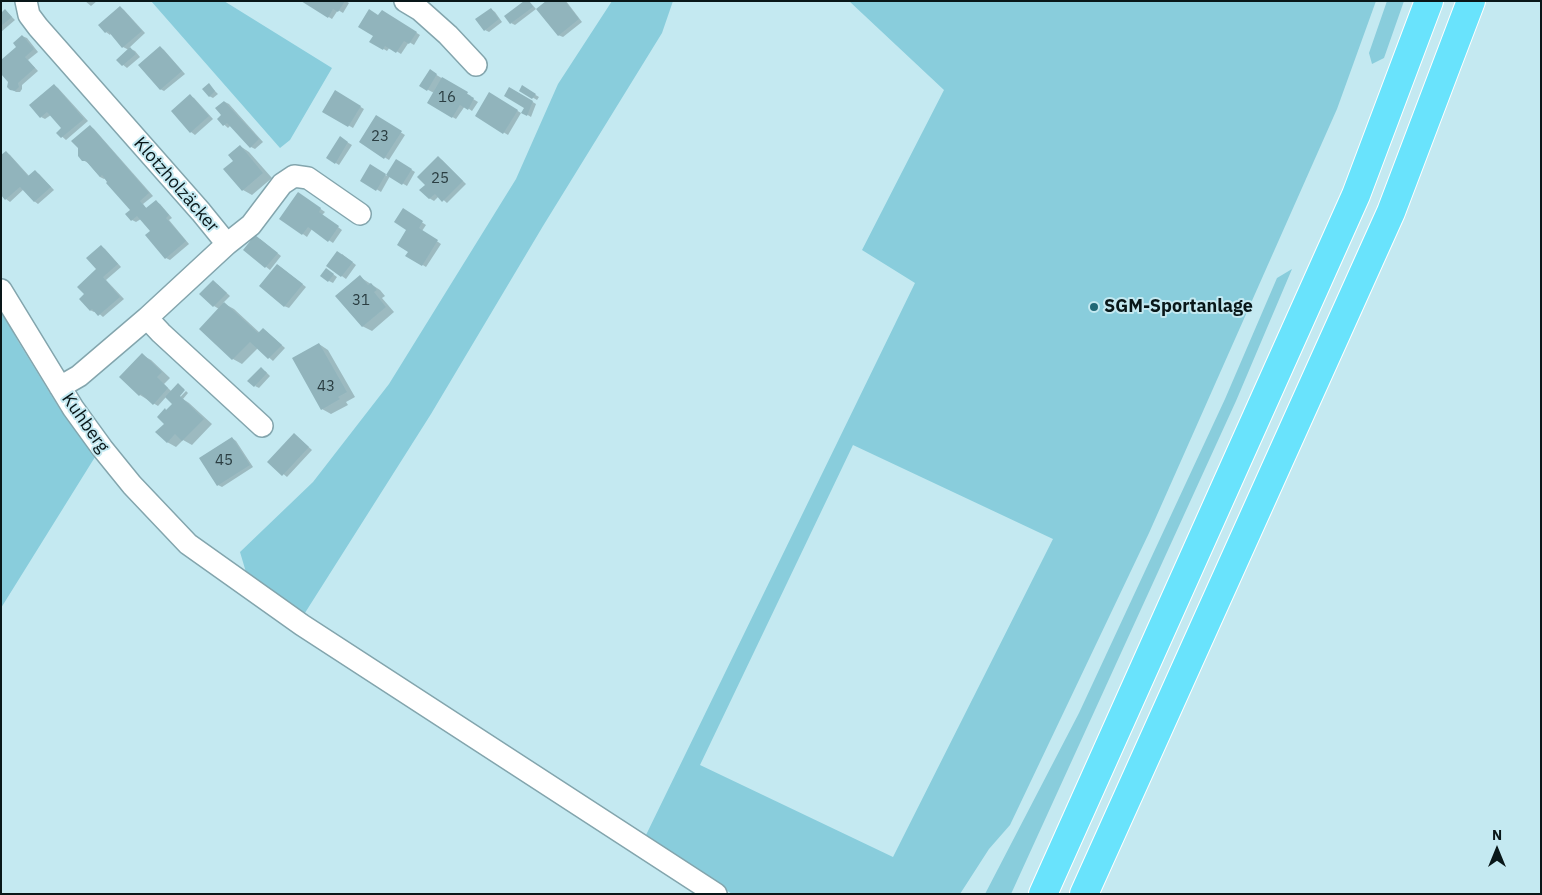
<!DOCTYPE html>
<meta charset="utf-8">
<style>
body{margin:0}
#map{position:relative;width:1542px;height:895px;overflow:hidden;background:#c4e9f1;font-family:"IBM Plex Sans",sans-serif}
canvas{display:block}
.frame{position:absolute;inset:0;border:2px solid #091719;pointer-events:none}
.north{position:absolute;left:1472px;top:825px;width:50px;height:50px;-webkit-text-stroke:4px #c4e9f1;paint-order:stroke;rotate:0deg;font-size:14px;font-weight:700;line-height:20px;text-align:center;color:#091719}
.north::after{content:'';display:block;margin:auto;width:18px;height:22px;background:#091719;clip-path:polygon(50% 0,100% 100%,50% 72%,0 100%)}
</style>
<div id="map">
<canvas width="1542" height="895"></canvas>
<div class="frame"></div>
<div class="north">N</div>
</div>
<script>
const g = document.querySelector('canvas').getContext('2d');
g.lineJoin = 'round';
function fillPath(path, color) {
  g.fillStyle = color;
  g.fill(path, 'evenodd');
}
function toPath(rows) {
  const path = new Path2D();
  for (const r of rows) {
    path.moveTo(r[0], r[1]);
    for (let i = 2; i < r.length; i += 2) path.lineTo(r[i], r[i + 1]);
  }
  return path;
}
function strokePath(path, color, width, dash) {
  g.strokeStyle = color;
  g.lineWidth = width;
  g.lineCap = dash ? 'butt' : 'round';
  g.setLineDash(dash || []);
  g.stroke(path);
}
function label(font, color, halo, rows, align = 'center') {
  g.font = font + ' "IBM Plex Sans",sans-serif';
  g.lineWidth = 4;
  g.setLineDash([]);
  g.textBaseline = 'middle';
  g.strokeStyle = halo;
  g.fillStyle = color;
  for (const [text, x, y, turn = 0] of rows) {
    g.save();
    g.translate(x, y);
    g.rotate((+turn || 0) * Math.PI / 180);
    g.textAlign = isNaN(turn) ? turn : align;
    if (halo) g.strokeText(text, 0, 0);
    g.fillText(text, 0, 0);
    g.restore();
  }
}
fillPath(toPath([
 [151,1,224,1,332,68,290,140,280,148],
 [612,1,673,1,662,33,543,226,431,414,303,616,248,579,240,552,313,482,389,384,516,179,558,84],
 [849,1,1376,1,1337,109,1149,533,1010,825,989,849,960,894,732,894,646,835,915,283,862,250,944,90],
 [853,445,1053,539,893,857,700,765],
 [1387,1,1404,1,1384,58,1372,64,1369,53],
 [1292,269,1236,401,1011,894,985,894,1079,713,1225,399,1277,278],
 [1,310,18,341,61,411,95,457,1,608]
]), '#89cddc');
fillPath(toPath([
 [85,1,97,1,91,6],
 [303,1,346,1,349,3,343,13,338,10,332,19],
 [529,1,536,9,515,25,511,23],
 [548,1,566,1,582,22,563,37,558,35],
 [120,7,124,10,145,33,129,48,135,51,140,57,127,68,117,60,129,50,123,47,111,33,110,35,106,32],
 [491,9,495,12,502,22,489,32,485,30],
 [6,11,15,20,1,32,1,15],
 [382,11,420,35,414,45,409,42,401,54,390,47,387,51,371,41,374,36,379,17],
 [22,36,27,38,38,52,28,60,38,71,22,85,22,89,20,92,16,92,11,89,9,82,18,47],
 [160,47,164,50,185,74,164,91,160,89],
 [430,71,471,96,470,97,478,102,472,111,465,106,456,119,428,103,434,93,421,86],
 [54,85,58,88,88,121,66,140,58,133,63,128,51,115,45,119,41,117],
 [209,85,218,94,213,98,209,96],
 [522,87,539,97,537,100,520,90],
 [510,88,536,104,531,117,523,112,526,107],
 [336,92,364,109,353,128,324,111],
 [490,94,521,113,508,135,477,116],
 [190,96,194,98,213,119,195,135,191,132],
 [225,102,229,104,263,142,255,149,251,147,231,125,228,128,218,119,223,115],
 [376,117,405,135,389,160,360,142],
 [90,126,94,129,153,196,143,204,147,209,156,202,160,204,172,218,169,220,189,244,170,260,166,258,152,231,141,219,136,222,132,220,131,210,106,178,104,179,100,177,88,163,83,160],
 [340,138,352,145,339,165,328,158],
 [240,146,249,152,272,178,252,195,243,190,235,161],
 [6,152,10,155,30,177,35,172,39,174,54,190,38,204,34,201,24,189,10,202,6,199,1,194],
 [438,158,442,160,466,184,447,203,439,196,434,201,429,198,427,185],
 [396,160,415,172,407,186,390,176,381,192,362,180,370,166,387,176],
 [302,196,325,212,322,215,342,230,333,243,312,229,307,237,281,218],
 [403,210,426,225,422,231,441,244,426,267,407,255,409,251,408,230],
 [260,239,281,256,270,270,245,250],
 [101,246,105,249,121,267,106,280,124,299,103,317,96,311,94,312,90,310,86,295,98,269],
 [342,254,356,265,346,279,328,266],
 [278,265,306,287,289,308,284,306],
 [330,272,337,277,333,283,329,281],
 [360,277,380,290,385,296,382,298,394,312,372,331,362,326],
 [217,284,230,296,223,303,234,309,260,333,263,329,267,332,285,348,273,361,258,348,242,364,233,359,219,309,214,306],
 [319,344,328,350,355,397,346,402,348,405,331,414,322,409],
 [142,355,151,360,170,378,164,384,172,392,178,385,184,389,172,402,166,397,158,406,140,395],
 [265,371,270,376,259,388,255,386],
 [186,391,188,393,183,399,189,403,212,424,192,445,183,440,176,447,167,442,165,423,167,411],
 [294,434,312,450,287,477,269,462],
 [232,438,236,441,253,467,222,487,218,485]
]), '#0003');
fillPath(toPath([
 [301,1,345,1,338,12,333,9,328,18],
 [524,1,529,1,533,7,510,24,504,16],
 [546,1,565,1,579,19,558,36,536,9],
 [120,6,142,31,122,48,108,31,105,33,98,25],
 [491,8,499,19,484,31,475,19],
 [5,9,12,17,1,26,1,13],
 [369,9,378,15,382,10,417,32,409,44,404,41,396,53,385,46,383,50,369,42,373,36,358,27],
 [22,35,34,49,25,57,35,68,18,83,19,87,15,91,10,90,7,87,8,82,1,74,1,60,16,47,13,43],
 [160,46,182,71,160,90,138,65],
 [130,47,136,54,122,66,116,60],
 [430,69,437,74,427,91,419,86],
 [442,77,468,92,467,94,474,98,468,110,460,105,452,118,427,103],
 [209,83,215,91,209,97,202,89],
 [54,84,84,119,61,138,56,133,61,128,47,112,40,118,29,105],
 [522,85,536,94,532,99,519,91],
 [509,87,533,101,527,116,521,113,524,108,504,96],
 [335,90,361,106,348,127,322,112],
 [489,92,518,110,503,134,475,116],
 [190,94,209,116,190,133,171,111],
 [224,101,259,139,250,148,227,123,223,126,217,119,221,115,215,108],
 [376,115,402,131,384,159,359,142],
 [90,125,149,193,140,201,146,208,156,200,169,215,166,218,186,241,165,259,145,235,150,231,137,216,131,221,125,214,130,210,106,183,107,182,102,175,100,177,86,161,82,161,78,156,78,148,71,141],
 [340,136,348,142,335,164,326,158],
 [240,145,263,173,242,191,223,169,233,161,228,155],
 [6,151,28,176,35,170,51,187,34,202,20,187,5,200,1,195,1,155],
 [438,156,463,181,442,202,435,194,429,199,419,190,425,185,417,177],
 [396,159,412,169,402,185,386,175],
 [370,164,386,174,376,191,360,181],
 [298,192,321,208,319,212,339,226,328,242,308,227,302,235,279,219],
 [403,208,423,221,419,228,438,240,422,266,405,256,408,252,397,245,406,230,394,222],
 [255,235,278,253,265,268,243,250],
 [101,245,118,264,103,277,120,297,98,316,92,309,90,311,79,299,84,294,77,287,96,269,86,258],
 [337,251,353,262,341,277,326,266],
 [277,264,303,284,284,307,259,286],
 [326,268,334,274,328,282,320,276],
 [360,275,368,285,371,283,377,290,374,292,386,307,362,327,335,296],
 [213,280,227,293,213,307,199,294],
 [224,302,258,333,263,328,282,345,268,359,250,342,232,360,199,329],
 [319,343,347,392,338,397,340,399,321,410,292,358],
 [142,353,162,372,157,377,168,388,153,405,141,394,139,396,119,377],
 [261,367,267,373,254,387,247,381],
 [178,383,185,390,180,396,204,419,182,441,175,434,167,443,155,432,164,424,157,417,165,408,166,410,172,404,165,397],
 [294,433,309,447,282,476,267,462],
 [232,437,250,465,217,486,199,458]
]), '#91b4bc');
const street = toPath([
 [26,1,29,15,38,27,201,212,227,244,147,318,79,376,60,387],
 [405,1,420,10,448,35,476,65],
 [227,244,251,225,282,184,294,176,308,178,360,214],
 [1,290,73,408,102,448,132,485,188,544,302,625,716,894],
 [147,318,161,333,262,426]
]);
const highway = toPath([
 [1043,894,1356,195,1429,1],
 [1084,894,1391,212,1471,1]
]);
strokePath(street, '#83a5ad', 24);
strokePath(highway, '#fff', 30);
strokePath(street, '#fff', 21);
strokePath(highway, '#69e3fc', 28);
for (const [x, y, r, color] of [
 [1094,307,5,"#206876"]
]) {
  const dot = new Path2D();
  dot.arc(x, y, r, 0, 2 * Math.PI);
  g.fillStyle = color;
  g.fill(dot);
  strokePath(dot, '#c4e9f1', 2);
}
label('15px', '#2b3e42', null, [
 ["16",447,98],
 ["23",380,137],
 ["25",440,179],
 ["31",361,301],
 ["43",326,387],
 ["45",224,461]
]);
label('18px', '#091719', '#c4e9f1', [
 ["Klotzholzäcker",176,185,49],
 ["Kuhberg",85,423,55]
]);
label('bold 18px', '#091719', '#c4e9f1', [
 ["SGM-Sportanlage",1104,307]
], 'left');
</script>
